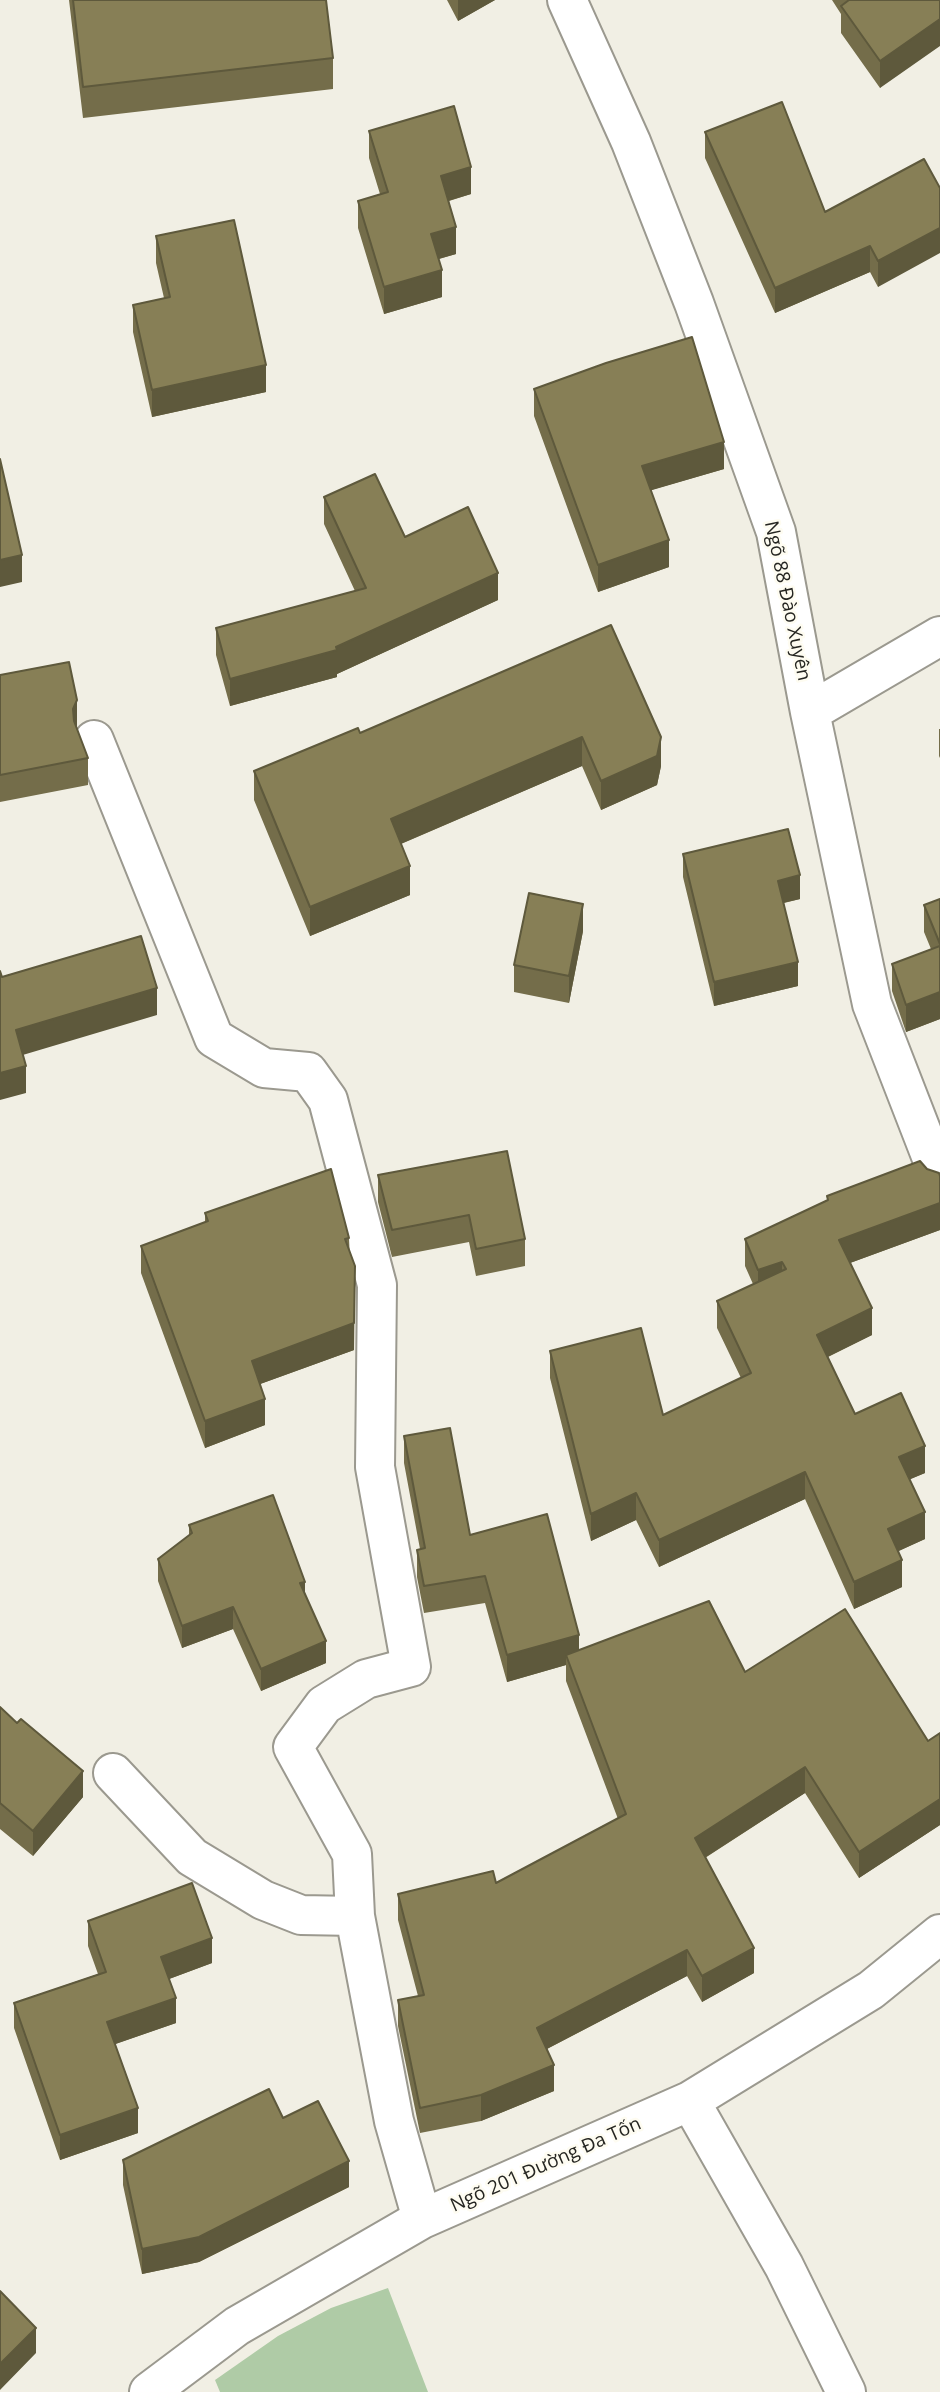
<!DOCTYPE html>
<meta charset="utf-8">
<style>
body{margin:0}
canvas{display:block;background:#f1efe4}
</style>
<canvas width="940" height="2392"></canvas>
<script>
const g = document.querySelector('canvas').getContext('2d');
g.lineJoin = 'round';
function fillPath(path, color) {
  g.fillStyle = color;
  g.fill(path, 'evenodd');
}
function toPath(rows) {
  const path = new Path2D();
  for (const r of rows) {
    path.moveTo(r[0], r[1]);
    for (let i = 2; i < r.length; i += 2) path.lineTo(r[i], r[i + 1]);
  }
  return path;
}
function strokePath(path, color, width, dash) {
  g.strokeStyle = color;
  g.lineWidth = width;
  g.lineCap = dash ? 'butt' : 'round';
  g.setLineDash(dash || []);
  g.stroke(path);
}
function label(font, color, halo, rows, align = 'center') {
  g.font = font + ' "Open Sans",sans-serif';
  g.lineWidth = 5;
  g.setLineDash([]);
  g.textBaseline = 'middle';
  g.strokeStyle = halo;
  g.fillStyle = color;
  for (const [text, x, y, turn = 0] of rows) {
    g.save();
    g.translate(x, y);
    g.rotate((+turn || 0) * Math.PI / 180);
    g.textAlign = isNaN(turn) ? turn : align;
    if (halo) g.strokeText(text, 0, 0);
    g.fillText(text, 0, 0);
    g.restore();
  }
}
fillPath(toPath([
 [388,2288,428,2392,220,2392,215,2380,278,2336,331,2308]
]), '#afcba6');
const minor = toPath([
 [567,0,631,142,694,303,776,532,810,712,872,1004,940,1179],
 [810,712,940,636],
 [94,740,214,1038,264,1068,308,1072,328,1100,377,1285,375,1467,411,1667,366,1679,324,1705,293,1747,352,1854,355,1916,394,2121,422,2219],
 [113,1773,192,1857,263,1900,301,1915,355,1916],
 [690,2101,784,2266,846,2392],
 [149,2392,237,2326,422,2219,690,2101,871,1990,940,1934]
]);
strokePath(minor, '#9b998f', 42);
strokePath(minor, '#fff', 38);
fillPath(toPath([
 [69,0,326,0,333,58,333,89,83,118],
 [447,0,495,0,458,21],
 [832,0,940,0,880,88,841,33,841,14],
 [369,131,471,194,449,201,456,254,439,259,442,297,384,314,358,228,358,201,380,194,369,158],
 [705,132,825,212,940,188,878,287,870,272,775,313,705,158],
 [156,236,266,392,152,417,133,332,133,305,164,298,156,263],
 [534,389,724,469,651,490,669,567,598,592,534,416],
 [324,497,405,537,498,600,337,674,337,677,230,706,216,655,216,628,355,591,324,524],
 [611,625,661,766,657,785,601,810,582,766,401,844,410,895,310,936,254,800,254,771,360,733],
 [0,675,76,728,88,758,88,785,0,802],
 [939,729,940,729,940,758,939,756],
 [683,854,800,899,784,903,798,986,714,1006,683,877],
 [940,899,940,1019,906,1032,892,991,892,964,931,949,924,932,924,905],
 [583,931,569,1003,514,992,514,965],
 [378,1175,525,1239,525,1266,476,1276,469,1242,392,1257,378,1202],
 [827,1196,940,1230,850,1263,872,1335,828,1357,855,1414,925,1473,910,1479,925,1539,898,1551,902,1587,854,1609,805,1499,659,1567,636,1520,591,1541,550,1378,550,1351,663,1415,741,1378,717,1328,717,1301,753,1284,745,1266,745,1239,827,1200],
 [205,1213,349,1238,354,1350,260,1384,265,1425,205,1448,141,1273,141,1246,205,1222],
 [404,1436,470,1535,579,1651,745,1672,928,1741,940,1733,940,1825,859,1878,805,1793,705,1858,754,1973,702,2002,687,1976,547,2049,554,2091,481,2121,420,2133,398,2026,398,2000,418,1996,398,1920,398,1894,496,1883,618,1819,566,1681,566,1665,507,1682,485,1603,424,1613,417,1577,417,1550,420,1549,404,1463],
 [189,1525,305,1593,326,1663,261,1691,233,1629,182,1648,158,1581,158,1559,189,1535],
 [0,1707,83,1797,33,1856,0,1829],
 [88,1921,212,1963,169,1979,176,2023,115,2044,138,2133,60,2160,14,2028,14,2003,98,1974,88,1946],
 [283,2118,349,2187,199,2262,142,2274,123,2185,123,2160]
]), '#746d4a');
fillPath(toPath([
 [458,0,495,0,458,21],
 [940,19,940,46,880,88,880,61],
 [471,167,471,194,441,203,441,176],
 [456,227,456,254,431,261,431,234],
 [940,228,940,253,878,287,878,261],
 [870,246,870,272,775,313,775,288],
 [442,270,442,297,384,314,384,287],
 [266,365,266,392,152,417,152,390],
 [724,442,724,469,642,493,642,466],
 [669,540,669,567,598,592,598,565],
 [22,555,22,582,0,587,0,560],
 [498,573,498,600,337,674,337,677,230,706,230,679,336,647],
 [77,700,77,727,73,736,73,709],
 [582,737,582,766,391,848,391,819],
 [661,737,661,766,657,785,601,810,601,781],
 [410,866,410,895,310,936,310,907],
 [800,875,800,899,778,904,778,881],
 [583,904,583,931,569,1003,569,976],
 [798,962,798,986,714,1006,714,982],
 [157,988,157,1015,16,1057,16,1030],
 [940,992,940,1019,906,1032,906,1005],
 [26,1066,26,1093,0,1100,0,1073],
 [940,1203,940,1230,839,1267,839,1240],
 [782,1262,782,1289,758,1297,758,1270],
 [355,1266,354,1350,252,1387,252,1361],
 [872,1308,872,1335,817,1362,817,1335],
 [265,1399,265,1425,205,1448,205,1421],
 [925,1446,925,1473,899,1484,899,1457],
 [805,1472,805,1499,659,1567,659,1540],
 [636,1493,636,1520,591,1541,591,1514],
 [925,1512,925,1539,888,1556,888,1529],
 [902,1560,902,1587,854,1609,854,1582],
 [305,1582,305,1604,300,1583],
 [233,1607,233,1629,182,1648,182,1626],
 [579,1635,579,1662,566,1655,566,1665,507,1682,507,1655],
 [326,1641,326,1663,261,1691,261,1669],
 [805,1767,805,1793,695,1864,695,1838],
 [83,1771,83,1797,33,1856,33,1831],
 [940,1799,940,1825,859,1878,859,1852],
 [212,1938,212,1963,161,1982,161,1957],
 [754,1948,754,1973,702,2002,702,1976],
 [687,1950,687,1976,537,2054,537,2028],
 [176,1998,176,2023,107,2047,107,2022],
 [554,2065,554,2091,481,2121,481,2095],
 [138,2108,138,2133,60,2160,60,2135],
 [349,2161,349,2187,199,2262,142,2274,142,2249],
 [36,2328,36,2353,0,2390,0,2364]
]), '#5e593c');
const building = toPath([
 [73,0,326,0,333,58,83,87,73,0],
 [849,0,940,0,940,19,880,61,841,6,849,0],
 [782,102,825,212,924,159,940,188,940,228,878,261,870,246,775,288,705,132,782,102],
 [454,106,471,167,441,176,456,227,431,234,442,270,384,287,358,201,388,192,369,131,454,106],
 [234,220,266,365,152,390,133,305,170,297,156,236,234,220],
 [692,337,724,442,642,466,669,540,598,565,534,389,606,363,692,337],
 [0,459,22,555,0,560,0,459],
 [375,474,405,537,468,507,498,573,336,647,337,650,230,679,216,628,366,588,324,497,375,474],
 [611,625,661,737,657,756,601,781,582,737,391,819,410,866,310,907,254,771,358,728,360,733,611,625],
 [69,662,77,700,73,709,74,721,88,758,0,775,0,675,69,662],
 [788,829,800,875,778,881,798,962,714,982,683,854,788,829],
 [529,893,583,904,569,976,514,965,529,893],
 [940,899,940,944,924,905,940,899],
 [141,936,157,988,16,1030,26,1066,0,1073,0,971,2,977,141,936],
 [940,946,940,992,906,1005,892,964,940,946],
 [507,1151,525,1239,476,1249,469,1215,392,1230,378,1175,507,1151],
 [920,1161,927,1169,939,1173,940,1176,940,1203,839,1240,872,1308,817,1335,855,1414,901,1393,925,1446,899,1457,925,1512,888,1529,902,1560,854,1582,805,1472,659,1540,636,1493,591,1514,550,1351,641,1328,663,1415,751,1373,717,1301,786,1269,782,1262,758,1270,745,1239,828,1200,827,1196,920,1161],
 [331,1169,349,1238,345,1239,355,1266,354,1323,252,1361,265,1399,205,1421,141,1246,208,1221,205,1213,331,1169],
 [450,1428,470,1535,547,1514,579,1635,507,1655,485,1576,424,1586,417,1550,425,1548,404,1436,450,1428],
 [273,1495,305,1582,300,1583,326,1641,261,1669,233,1607,182,1626,158,1559,192,1533,189,1525,273,1495],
 [709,1601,745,1672,845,1609,928,1741,940,1733,940,1799,859,1852,805,1767,695,1838,754,1948,702,1976,687,1950,537,2028,554,2065,481,2095,420,2108,398,2000,424,1995,398,1894,493,1871,496,1883,626,1814,566,1655,709,1601],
 [0,1707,17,1723,21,1719,83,1771,33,1831,0,1803,0,1707],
 [192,1883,212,1938,161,1957,176,1998,107,2022,138,2108,60,2135,14,2003,106,1972,88,1921,192,1883],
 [269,2089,283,2118,318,2101,349,2161,199,2237,142,2249,123,2160,269,2089],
 [0,2291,36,2328,0,2364,0,2291]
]);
fillPath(building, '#877f56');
strokePath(building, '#5e593c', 2);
label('19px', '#252521', '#fefcf1', [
 ["Ngõ 88 Đào Xuyên",787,601,78],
 ["Ngõ 201 Đường Đa Tốn",546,2165,-24]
]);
</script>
